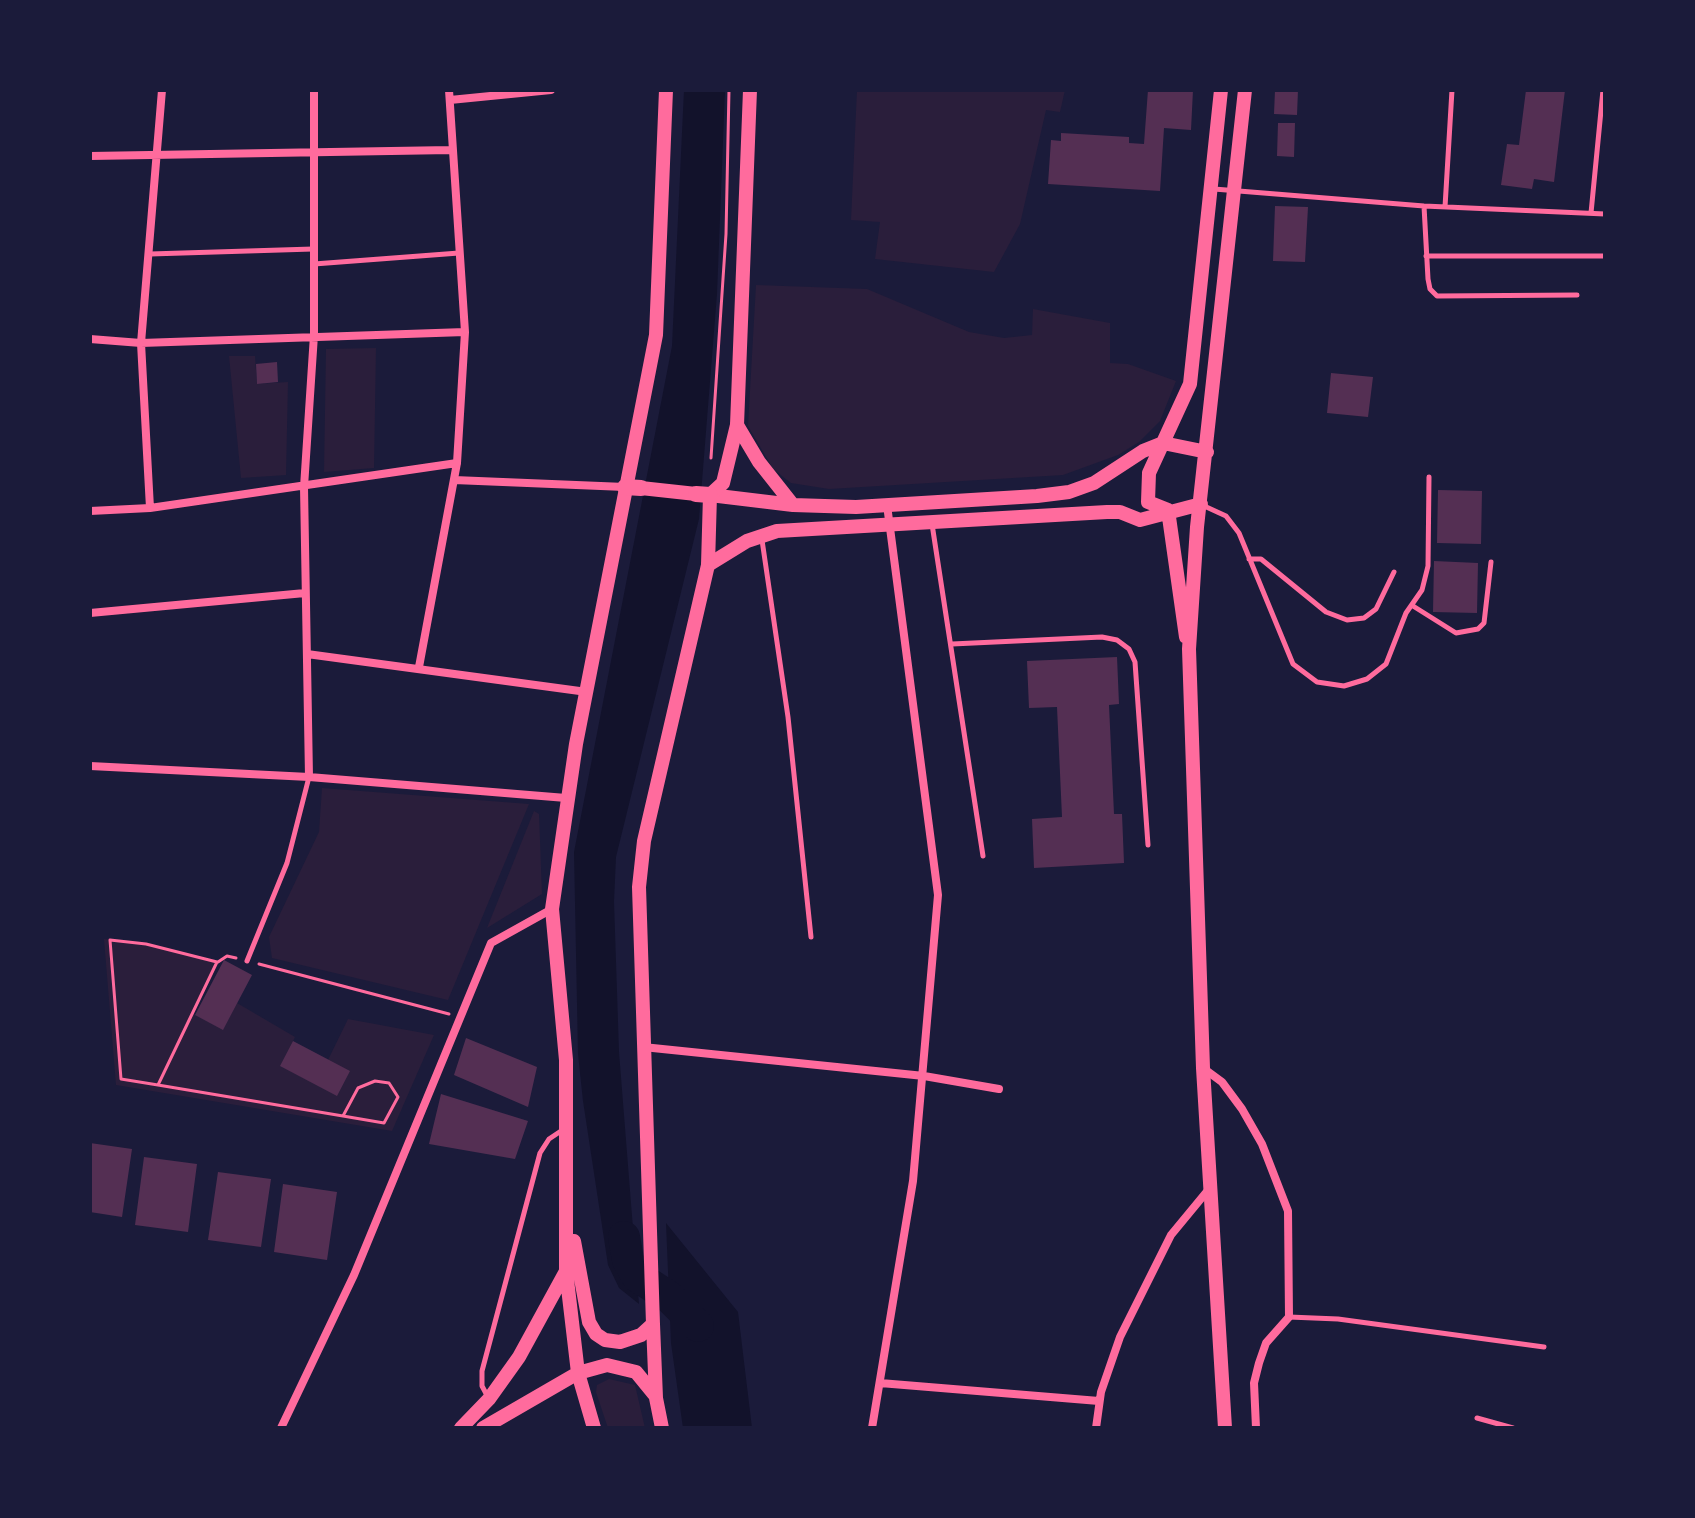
<!DOCTYPE html>
<style>
body{margin:0}
#map{position:relative;width:1695px;height:1518px;overflow:hidden;background:#1b1b3a;font-family:"Source Serif 4",serif}
canvas{display:block}
.frame{position:absolute;inset:0;border:92px solid #1b1b3a;pointer-events:none}
</style>
<div id="map">
<canvas width="1695" height="1518"></canvas>
<div class="frame"></div>
</div>
<script>
const g = document.querySelector('canvas').getContext('2d');
g.lineJoin = 'round';
function fillPath(path, color) {
  g.fillStyle = color;
  g.fill(path, 'evenodd');
}
function toPath(rows) {
  const path = new Path2D();
  for (const r of rows) {
    path.moveTo(r[0], r[1]);
    for (let i = 2; i < r.length; i += 2) path.lineTo(r[i], r[i + 1]);
  }
  return path;
}
function strokePath(path, color, width, dash) {
  g.strokeStyle = color;
  g.lineWidth = width;
  g.lineCap = dash ? 'butt' : 'round';
  g.setLineDash(dash || []);
  g.stroke(path);
}
fillPath(toPath([
 [857,90,1065,90,1060,112,1046,110,1020,224,994,272,875,259,880,222,851,220],
 [756,285,867,289,969,332,1004,338,1032,335,1033,309,1110,323,1110,363,1128,364,1176,381,1160,421,1139,442,1118,455,1063,475,829,489,791,483,773,469,748,426],
 [376,348,374,468,324,472,326,349],
 [229,356,255,356,257,384,288,382,286,475,241,478],
 [322,788,529,804,448,1000,272,958,269,937,319,832],
 [534,811,539,814,542,894,487,928],
 [104,939,146,944,217,962,194,1014,223,1029,237,1003,295,1037,281,1066,337,1095,328,1060,348,1019,434,1035,392,1131,116,1085],
 [609,1379,635,1385,645,1428,608,1428,596,1392,597,1385]
]), '#2a1e3b');
fillPath(toPath([
 [684,90,725,90,717,294,699,519,616,857,614,902,619,1052,639,1304,619,1288,608,1265,583,1101,578,1054,574,852,672,346],
 [666,1223,738,1312,752,1428,683,1428,671,1343]
]), '#12122b');
strokePath(toPath([
 [624,1237,628,1260,637,1276,669,1297,698,1326]
]), '#12122b', 32);
fillPath(toPath([
 [1148,90,1193,90,1191,130,1164,128,1160,191,1048,184,1051,140,1061,141,1061,133,1129,137,1129,143,1144,144],
 [1275,90,1298,90,1297,115,1274,114],
 [1526,90,1565,90,1554,182,1534,179,1532,189,1501,185,1507,144,1519,145],
 [1278,123,1295,123,1294,157,1277,156],
 [1275,206,1308,207,1305,262,1273,261],
 [277,362,278,382,257,384,256,364],
 [1331,373,1373,377,1368,417,1327,413],
 [1438,490,1482,491,1481,544,1437,543],
 [1434,561,1478,563,1477,613,1433,612],
 [1117,657,1119,704,1109,705,1114,814,1122,814,1124,863,1034,868,1032,819,1062,817,1057,707,1029,708,1027,661],
 [224,960,252,975,223,1030,195,1015],
 [466,1038,537,1067,528,1107,454,1075],
 [293,1041,350,1071,337,1096,280,1066],
 [441,1094,528,1121,515,1159,429,1144],
 [90,1143,132,1149,122,1217,90,1212],
 [144,1157,197,1164,188,1232,135,1225],
 [218,1172,271,1179,261,1247,208,1240],
 [283,1184,337,1192,327,1260,274,1252]
]), '#542f53');
strokePath(toPath([
 [711,458,726,234,729,90],
 [218,962,227,956,236,958],
 [259,964,449,1014],
 [158,1085,217,962,146,944,110,940,121,1079,158,1085,343,1116,384,1123,398,1097,389,1083,375,1081,358,1088,343,1116]
]), '#ff6b9d', 3);
strokePath(toPath([
 [1214,189,1424,206,1605,214],
 [1424,206,1428,279,1430,289,1437,296,1577,295],
 [1445,207,1452,90],
 [1591,213,1603,90],
 [150,254,313,249],
 [1426,256,1605,256],
 [314,264,459,253],
 [1202,505,1226,516,1239,533,1293,664,1317,682,1344,686,1367,679,1386,664,1406,613,1422,590,1428,566,1429,477],
 [932,524,983,856],
 [762,540,788,717,811,937],
 [1249,559,1261,559,1326,612,1347,620,1364,618,1376,609,1394,572],
 [1413,606,1456,633,1478,629,1484,623,1491,562],
 [952,644,1102,637,1117,640,1129,649,1135,662,1148,845],
 [247,961,287,863,309,777],
 [1289,1317,1338,1319,1544,1347],
 [489,1399,482,1386,482,1371,540,1153,549,1139,564,1129],
 [1477,1418,1513,1428]
]), '#ff6b9d', 5);
strokePath(toPath([
 [450,100,551,90],
 [90,156,451,150],
 [90,339,141,343,465,332],
 [454,480,625,487],
 [150,508,141,343,162,90],
 [90,511,150,508,457,463],
 [90,613,305,593],
 [307,654,587,692],
 [419,667,457,463,465,332,449,90],
 [90,766,309,777,566,798],
 [309,777,304,487,314,335,314,90],
 [643,1047,924,1076,999,1089],
 [1203,1068,1222,1082,1242,1109,1262,1144,1288,1211,1289,1317,1266,1343,1259,1363,1254,1383,1256,1428],
 [880,1383,1099,1401],
 [281,1428,354,1275,491,943,552,909],
 [872,1428,913,1181,938,895,887,505],
 [1096,1428,1101,1392,1120,1337,1171,1235,1209,1189]
]), '#ff6b9d', 8);
strokePath(toPath([
 [737,425,759,462,793,505],
 [710,495,793,505,856,507,1037,496,1069,492,1094,483,1143,451,1163,443,1207,452],
 [1168,510,1148,502,1149,473,1190,384,1221,90],
 [1168,510,1186,637],
 [708,565,747,541,777,531,1107,512,1120,512,1140,520,1201,504],
 [1225,1428,1203,1068,1189,649,1197,527,1245,90]
]), '#ff6b9d', 14);
strokePath(toPath([
 [641,488,696,494],
 [574,1241,589,1322,596,1334,605,1340,620,1342,641,1335,653,1324],
 [461,1428,489,1399,519,1357,566,1271],
 [483,1428,578,1373,607,1365,636,1372,654,1394],
 [594,1428,578,1373,566,1271,566,1060,552,909,576,744,656,335,666,90],
 [662,1428,656,1398,653,1324,639,887,644,841,708,565,710,495,723,483,737,425,750,90]
]), '#ff6b9d', 14);
strokePath(toPath([
 [625,487,641,488],
 [696,494,710,495]
]), '#ff6b9d', 16);
</script>
